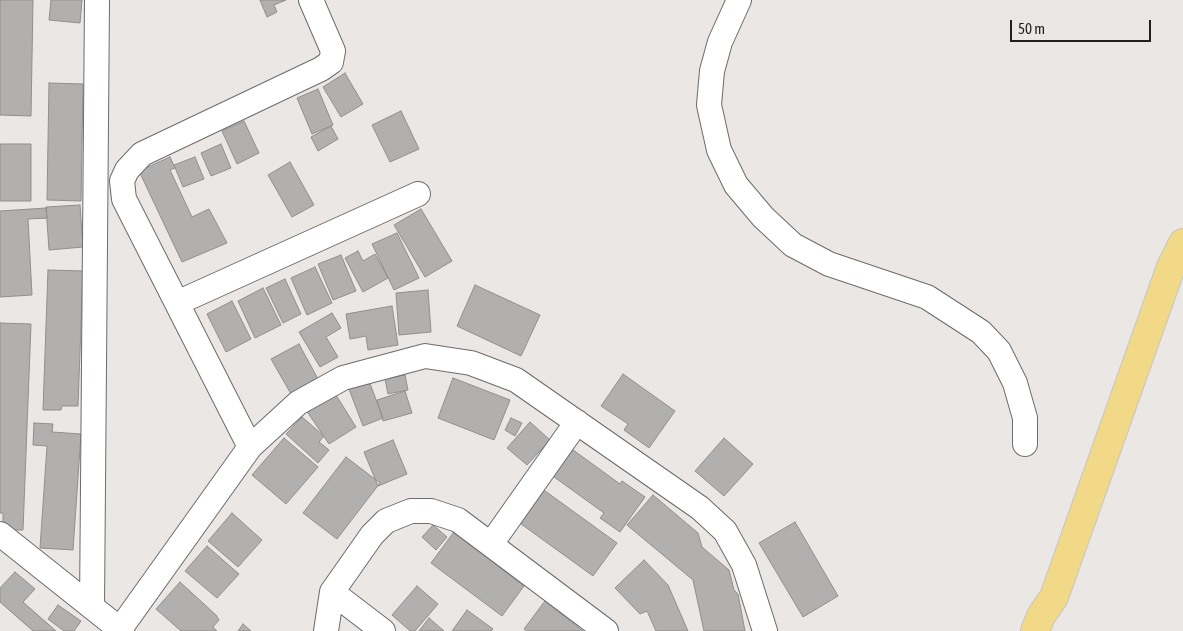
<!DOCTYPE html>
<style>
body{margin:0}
#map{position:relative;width:1183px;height:631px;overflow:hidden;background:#eae7e5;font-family:"Asap Condensed",sans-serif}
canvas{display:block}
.scale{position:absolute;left:1010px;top:20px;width:141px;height:22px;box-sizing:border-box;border:2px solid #201f1e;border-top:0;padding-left:6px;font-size:15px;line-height:18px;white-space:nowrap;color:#201f1e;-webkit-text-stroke:4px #eae7e5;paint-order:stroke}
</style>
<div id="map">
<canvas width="1183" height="631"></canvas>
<div class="scale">50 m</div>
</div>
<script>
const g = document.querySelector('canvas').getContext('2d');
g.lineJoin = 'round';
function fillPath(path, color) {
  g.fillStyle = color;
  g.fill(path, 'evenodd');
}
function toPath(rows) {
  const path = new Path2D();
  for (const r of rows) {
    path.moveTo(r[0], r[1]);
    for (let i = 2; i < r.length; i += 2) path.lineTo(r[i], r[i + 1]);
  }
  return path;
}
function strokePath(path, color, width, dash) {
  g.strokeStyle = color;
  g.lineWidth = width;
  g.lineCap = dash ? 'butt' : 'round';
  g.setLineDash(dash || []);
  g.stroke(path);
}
const building = toPath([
 [0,0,33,0,31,116,0,115,0,0],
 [51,0,82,0,80,23,49,20,51,0],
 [260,0,286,0,274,5,277,12,267,17,260,0],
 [345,73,363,104,341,117,323,87,345,73],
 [49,83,83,84,81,201,47,200,49,83],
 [318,89,333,125,312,134,297,98,318,89],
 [401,111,419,149,390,162,372,125,401,111],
 [244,121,259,153,237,164,222,131,244,121],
 [331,126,338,139,318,151,311,137,331,126],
 [0,144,31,144,31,201,0,201,0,144],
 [221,144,231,168,211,176,201,153,221,144],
 [170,157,175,168,170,170,192,217,209,209,227,243,182,262,139,171,170,157],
 [195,157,204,179,183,187,174,165,195,157],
 [290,162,314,205,292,217,268,175,290,162],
 [80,205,83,247,49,250,46,207,80,205],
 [46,208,47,218,28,219,32,295,0,297,0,211,46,208],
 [421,209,452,261,425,277,394,225,421,209],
 [397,233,419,278,394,290,372,244,397,233],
 [358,251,363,261,375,254,388,278,363,292,345,258,358,251],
 [341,255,356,291,333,300,318,264,341,255],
 [315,267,332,303,307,315,291,278,315,267],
 [48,270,83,271,78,406,62,406,61,410,43,410,48,270],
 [285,279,301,314,283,323,266,288,285,279],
 [475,285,540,315,521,356,457,326,475,285],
 [263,288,281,325,255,338,238,301,263,288],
 [428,290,431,332,399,335,396,293,428,290],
 [232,301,251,339,226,352,207,314,232,301],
 [392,306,398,345,368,350,366,336,350,339,346,314,392,306],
 [332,313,341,328,326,337,338,357,320,367,299,332,332,313],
 [0,323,31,324,23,530,3,530,3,513,0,513,0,323],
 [299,344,318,379,291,394,271,359,299,344],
 [623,374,675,411,649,448,624,430,628,424,601,406,623,374],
 [405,375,408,390,388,394,385,379,405,375],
 [453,378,510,400,494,440,438,418,453,378],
 [369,381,383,418,363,426,349,389,369,381],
 [405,391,412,413,383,421,377,400,405,391],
 [334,392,356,427,329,444,306,410,334,392],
 [302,417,324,436,319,442,329,450,318,463,286,434,302,417],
 [511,418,522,423,515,436,505,430,511,418],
 [530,422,550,440,527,465,507,448,530,422],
 [34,423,53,424,52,432,81,434,73,550,40,548,47,446,33,445,34,423],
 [284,438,318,467,286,504,252,475,284,438],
 [724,438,753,464,724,496,695,471,724,438],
 [393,440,407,474,378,486,364,452,393,440],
 [569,447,620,484,622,481,645,497,620,532,600,518,604,513,550,474,569,447],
 [346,457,380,483,337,539,303,513,346,457],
 [541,488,617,543,593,576,517,521,541,488],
 [653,495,698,533,702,547,729,570,734,590,738,594,745,631,704,631,693,580,627,525,653,495],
 [232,513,262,540,238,567,208,541,232,513],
 [795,522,838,596,803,617,759,543,795,522],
 [433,525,447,537,436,550,422,537,433,525],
 [454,532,524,586,502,616,431,563,454,532],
 [207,546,239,574,217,598,185,571,207,546],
 [644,560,668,585,688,631,656,631,647,611,640,614,615,588,644,560],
 [15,572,35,589,23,602,56,631,33,631,0,602,0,588,15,572],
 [180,582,216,615,219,620,213,627,217,631,181,631,156,609,180,582],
 [417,586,438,604,415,631,410,631,392,615,417,586],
 [545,601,583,631,527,631,524,629,545,601],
 [58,605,81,621,74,631,64,631,48,619,58,605],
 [467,610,493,629,491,631,452,631,467,610],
 [429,618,444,631,419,631,429,618],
 [243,624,251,631,238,631,243,624]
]);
fillPath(building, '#b2b0ae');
strokePath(building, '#918e8c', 1);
const minor = toPath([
 [739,0,720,42,712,71,709,105,719,150,736,185,763,217,793,245,829,264,927,297,981,332,999,351,1015,383,1025,418,1025,444],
 [177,303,418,194],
 [250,447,124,199,122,181,127,170,142,154,321,69,331,62,333,51,311,0],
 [0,534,122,631],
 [491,544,577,422],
 [92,607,97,0],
 [120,629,250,447,298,403,343,378,425,356,471,363,516,380,700,508,725,531,744,565,765,631],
 [326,631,332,592],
 [383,631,332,592,372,535,386,521,411,511,431,511,458,520,606,631]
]);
const major = toPath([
 [1035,631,1041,616,1054,597,1171,267,1183,243]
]);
strokePath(minor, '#6e6b6a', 26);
strokePath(major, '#c5c5c4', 30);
strokePath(minor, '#fff', 24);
strokePath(major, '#f1d987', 28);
</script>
